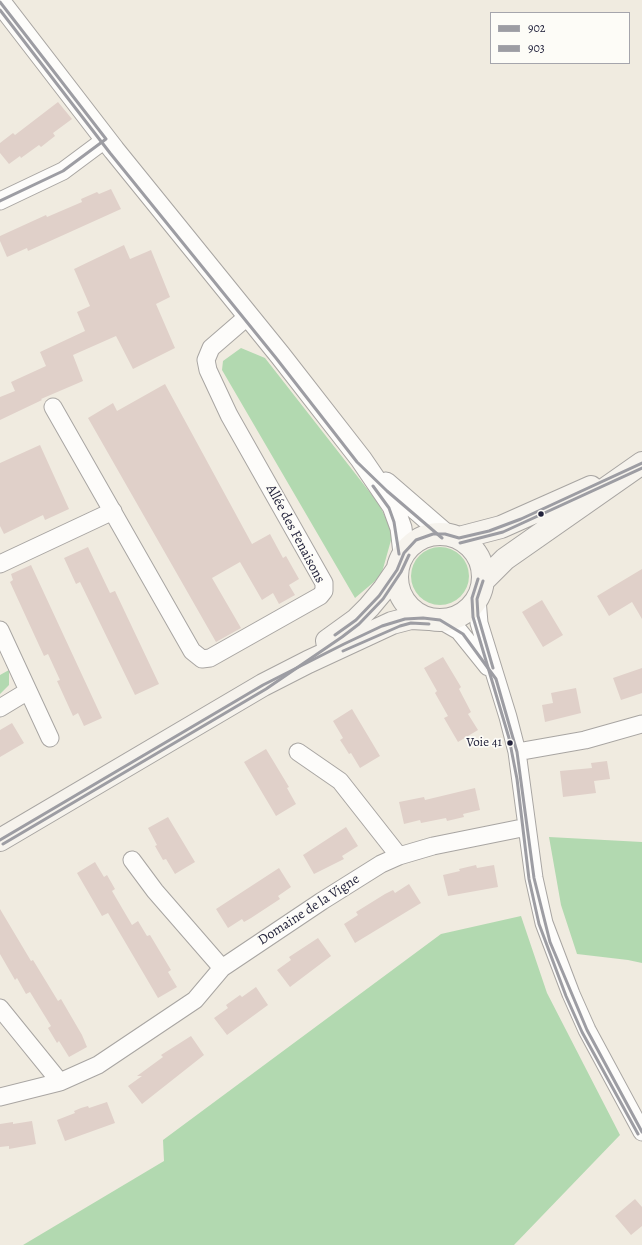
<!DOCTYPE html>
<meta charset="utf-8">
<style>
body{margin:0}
#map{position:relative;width:642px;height:1245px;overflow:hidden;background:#f0ebe0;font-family:Alegreya,serif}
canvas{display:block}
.legend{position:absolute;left:490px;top:12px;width:140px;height:52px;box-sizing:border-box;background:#fdfcf7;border:1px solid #a5a5ac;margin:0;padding:5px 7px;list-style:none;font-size:12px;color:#22223b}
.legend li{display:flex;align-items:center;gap:8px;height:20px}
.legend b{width:20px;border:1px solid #a5a5ac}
</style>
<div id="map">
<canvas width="642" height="1245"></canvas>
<ul class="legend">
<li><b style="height:5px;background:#9d9da3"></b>902</li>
<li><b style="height:5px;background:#9d9da3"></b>903</li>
</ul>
</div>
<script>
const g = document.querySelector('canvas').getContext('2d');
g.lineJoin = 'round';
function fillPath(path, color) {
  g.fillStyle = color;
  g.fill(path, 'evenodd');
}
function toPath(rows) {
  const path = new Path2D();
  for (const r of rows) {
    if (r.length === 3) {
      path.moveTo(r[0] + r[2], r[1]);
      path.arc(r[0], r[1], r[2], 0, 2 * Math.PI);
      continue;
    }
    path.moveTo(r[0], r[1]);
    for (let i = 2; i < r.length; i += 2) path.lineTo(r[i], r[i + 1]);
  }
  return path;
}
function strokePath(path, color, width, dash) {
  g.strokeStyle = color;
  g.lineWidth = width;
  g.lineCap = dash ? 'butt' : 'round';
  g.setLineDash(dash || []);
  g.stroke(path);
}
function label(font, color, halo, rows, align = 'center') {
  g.font = font + ' Alegreya,serif';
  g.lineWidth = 3.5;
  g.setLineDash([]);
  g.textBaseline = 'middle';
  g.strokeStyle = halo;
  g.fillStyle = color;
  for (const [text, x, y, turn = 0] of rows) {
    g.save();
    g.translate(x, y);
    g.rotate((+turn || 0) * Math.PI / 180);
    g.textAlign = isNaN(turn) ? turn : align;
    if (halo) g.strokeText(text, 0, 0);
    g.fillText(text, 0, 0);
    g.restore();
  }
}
fillPath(toPath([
 [241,348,265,358,379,504,393,533,381,576,355,598,222,370,223,361],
 [440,576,29],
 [9,670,9,685,0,694,0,675],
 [549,837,642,842,642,963,628,960,577,954,561,905],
 [521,916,547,993,620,1135,514,1245,23,1245,164,1161,163,1140,441,934]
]), '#b2d9b0');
fillPath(toPath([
 [58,102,72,119,53,133,55,136,41,147,39,145,21,158,20,156,9,164,0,153,0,143,13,133,15,135],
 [111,189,121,209,28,251,27,248,7,257,0,241,0,236,46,215,47,217,82,202,81,199,97,192,99,194],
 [124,245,130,259,151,250,170,297,156,304,175,348,133,369,116,336,73,355,83,381,41,399,42,400,0,420,0,397,15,391,11,382,46,366,40,352,85,331,77,312,90,306,74,269],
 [165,384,252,544,270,534,283,558,286,556,299,579,289,585,295,595,279,604,273,593,262,600,240,562,212,578,241,628,216,642,88,418,113,403,117,411],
 [40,445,69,509,45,520,43,515,4,534,0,526,0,463],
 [88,547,110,593,115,591,159,684,135,695,80,582,76,584,64,558],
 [31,565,102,718,84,726,78,713,73,716,57,681,60,680,48,654,44,656,10,582,13,580,11,574],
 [642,569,642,619,632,602,609,616,597,596],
 [542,600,563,635,543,647,522,612],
 [443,657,461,687,459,689,471,712,468,714,478,730,458,742,444,718,448,716,435,693,437,691,424,668],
 [642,668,642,693,621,700,613,678],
 [576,688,581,713,545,722,542,705,553,703,551,693],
 [352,709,380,756,360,768,351,753,349,754,344,746,340,740,343,738,333,721],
 [12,723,24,743,0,757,0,730],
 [266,749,289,787,287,788,296,804,276,816,244,762],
 [607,761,610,779,594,781,596,793,563,797,560,771,592,768,591,763],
 [475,788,480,810,463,814,464,817,447,821,446,818,421,823,420,820,404,824,399,802,424,797,425,800],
 [168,817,195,862,175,874,166,859,163,860,155,846,157,845,148,828],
 [346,827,358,846,342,856,344,859,314,874,303,855],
 [95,862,104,877,107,875,115,889,112,891,132,925,138,921,147,936,150,935,171,970,168,972,177,987,158,998,108,913,102,916,77,873],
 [476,865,477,868,494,865,498,887,448,896,443,875,460,871,459,869],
 [279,868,291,887,278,896,280,899,251,918,244,922,242,919,228,928,216,909],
 [409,884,421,903,355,943,344,924,358,915,356,912,385,894,393,890,395,893],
 [0,909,31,961,33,960,58,1001,61,999,82,1035,87,1047,69,1057,59,1041,57,1043,48,1028,51,1026,30,992,26,994,17,978,15,980,0,954],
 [318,938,331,956,290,987,277,970,291,960,289,957],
 [256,987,268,1005,227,1035,214,1018,228,1008,226,1005,240,995,242,997],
 [191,1036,204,1055,142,1104,128,1086,142,1076,137,1076,163,1057,161,1055],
 [107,1102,115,1123,65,1141,57,1120,75,1113,74,1111,81,1108,88,1106,89,1108],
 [32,1121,36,1144,9,1149,9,1146,0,1147,0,1124,13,1122,13,1124],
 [635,1199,642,1207,642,1226,631,1235,615,1216]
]), '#e0d0c9');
const minor = toPath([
 [0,201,63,171,106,139],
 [53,407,192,651,202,659,210,658,320,596,324,591,324,583,229,415,208,370,206,360,211,348,248,316],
 [0,564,113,511],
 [477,599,479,623,508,717,517,752,534,878,544,923,571,994,587,1030,642,1132],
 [440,620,459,631,488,667],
 [0,630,50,738],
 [0,708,28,691],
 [298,752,340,781,399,856],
 [517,752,585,740,642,724],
 [132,860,155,891,222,968],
 [0,1008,60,1082],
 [0,1097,60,1082,98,1065,195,1000,222,968,322,901,381,864,399,856,433,846,527,827]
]);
const tertiary = toPath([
 [0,2,114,150,280,355,361,459,393,506,401,528,404,553],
 [386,483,445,534]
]);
const secondary = toPath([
 [440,577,43],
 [459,538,501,527,591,487],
 [483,581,505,559,642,463],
 [327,641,356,620,369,607,384,589,397,570],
 [0,840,263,685,308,662,392,623,411,618,429,619]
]);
strokePath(minor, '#a8a5a2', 19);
strokePath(tertiary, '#a8a5a2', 23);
strokePath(secondary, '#a8a5a2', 24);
strokePath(minor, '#fdfcfa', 17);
strokePath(tertiary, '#fdfcfa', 21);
strokePath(secondary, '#f6f3ed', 22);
strokePath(toPath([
 [0,2,106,139],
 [0,201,63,171,106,139],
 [483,581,477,599,478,616,493,668],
 [335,635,356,620,379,596,397,570,404,553,416,540,433,534,445,534,459,538,489,531,521,519,642,463],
 [0,840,263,685,344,644,382,626,405,619,423,618,440,620,463,634,496,679,517,752,534,878,550,942,587,1030,642,1132]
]), '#9d9da3', 3);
strokePath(toPath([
 [0,10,110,153,276,358,357,462,387,491,442,538],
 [373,486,389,508,394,522,399,554],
 [460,543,503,532,642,468],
 [478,579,472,598,473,617,509,738,517,779,529,879,539,924,566,996,582,1032,638,1134],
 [343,651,400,626,411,623,429,624],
 [3,844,266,689,342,637,359,624,383,599,401,572,409,555]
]), '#9d9da3', 3);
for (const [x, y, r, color] of [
 [541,514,3.5,"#22223b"],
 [510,743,3.5,"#22223b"]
]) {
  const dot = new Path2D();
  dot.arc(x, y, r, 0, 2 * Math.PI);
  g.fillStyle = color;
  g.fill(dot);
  strokePath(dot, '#fdfcf7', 1.5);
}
label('13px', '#22223b', '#fdfcf7', [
 ["Voie 41",502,743]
], 'right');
label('14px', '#22223b', '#fdfcf7', [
 ["Allée des Fenaisons",295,534,62],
 ["Domaine de la Vigne",309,910,-33]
]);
</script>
